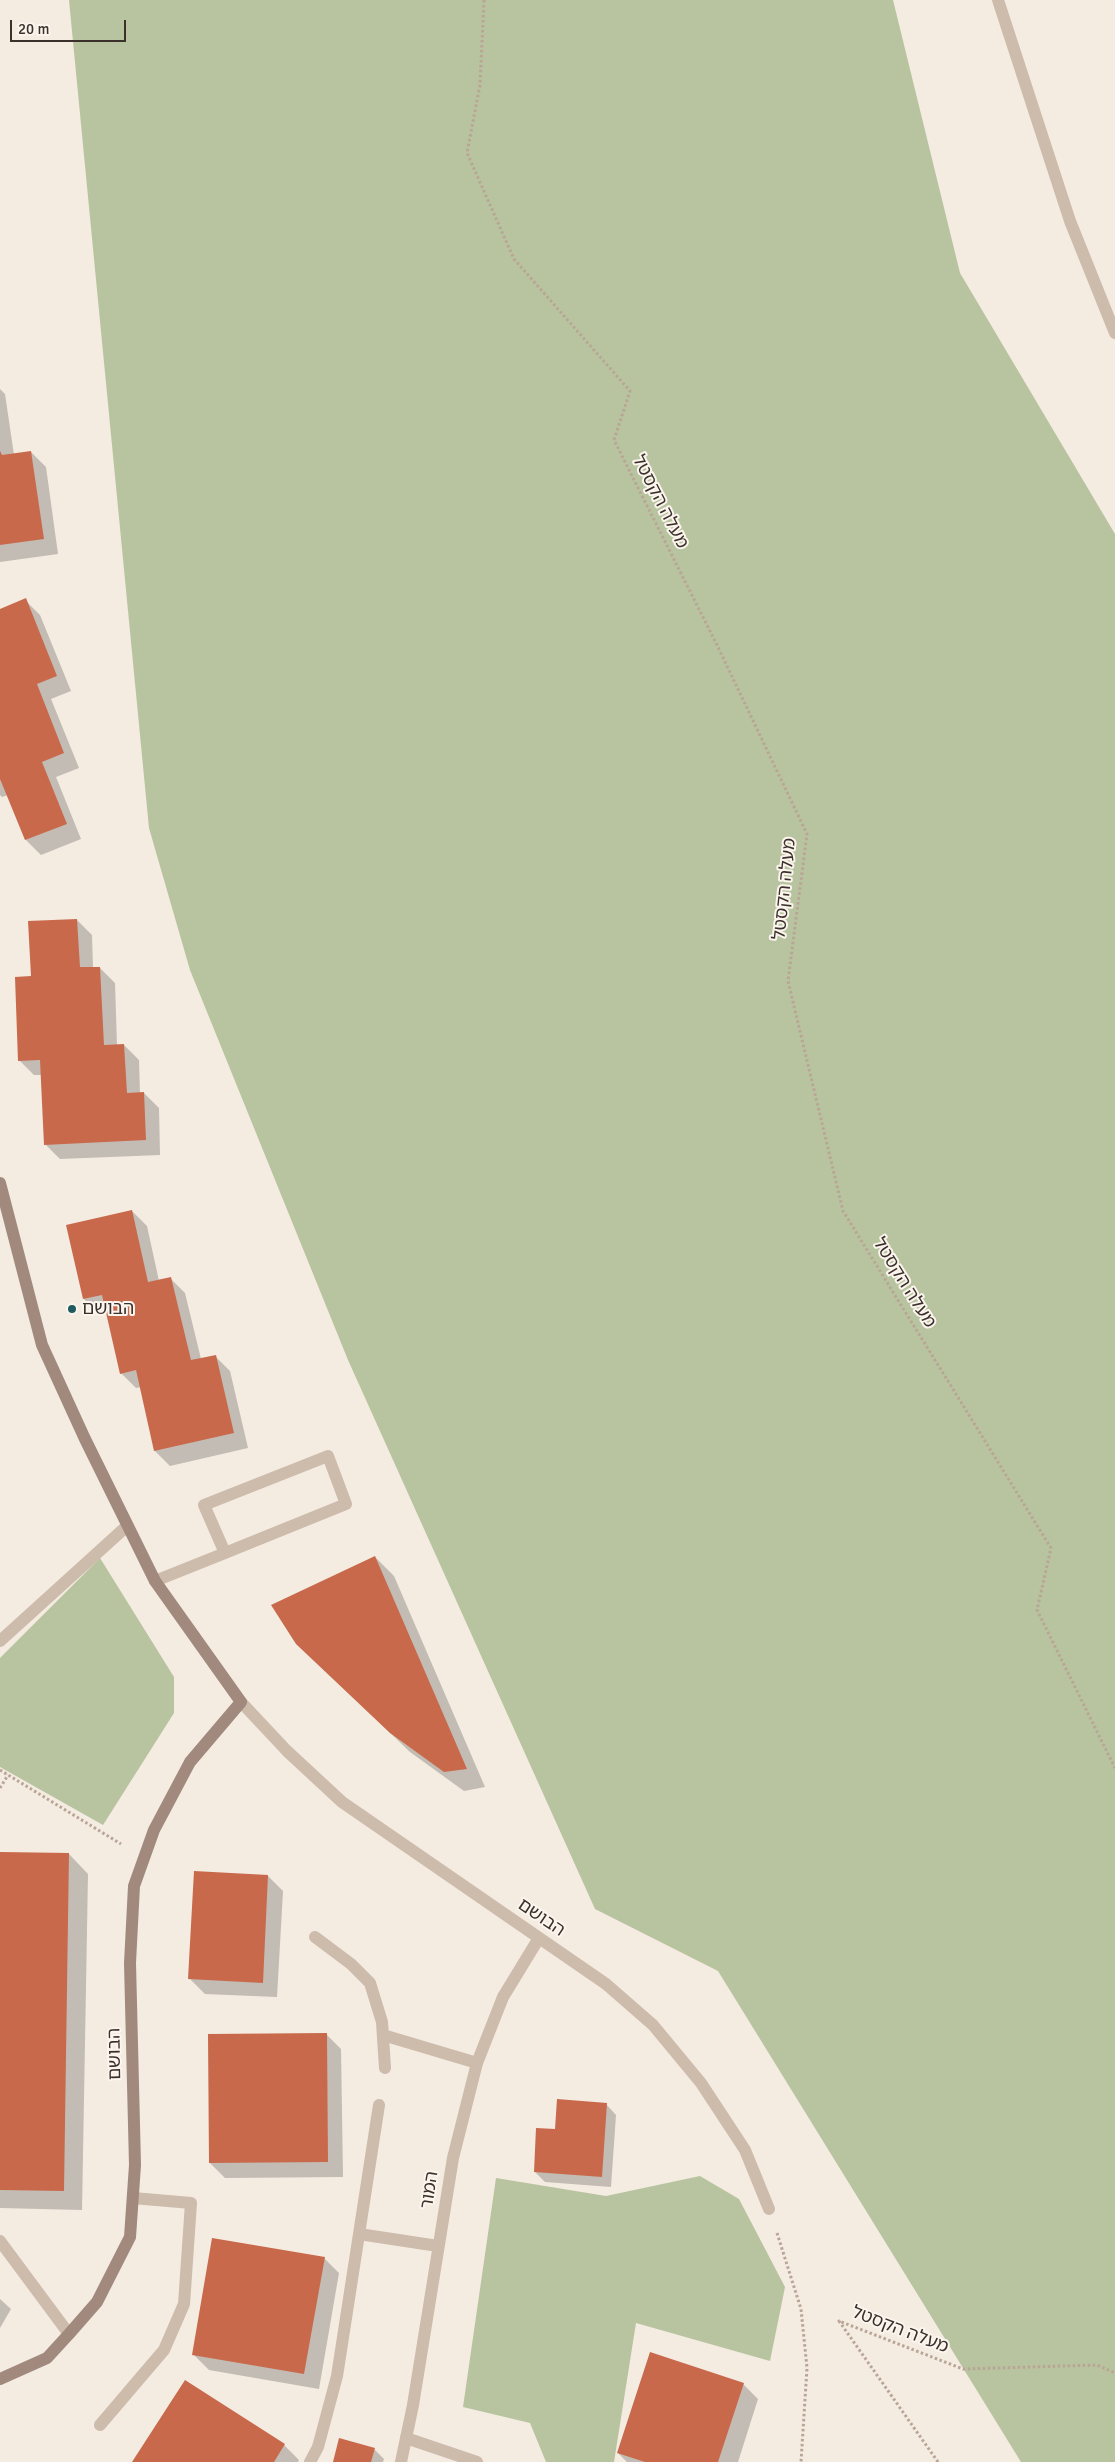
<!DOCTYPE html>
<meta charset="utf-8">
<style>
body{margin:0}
#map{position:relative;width:1115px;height:2462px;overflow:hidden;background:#f4ebe1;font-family:Signika,sans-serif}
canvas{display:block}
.scale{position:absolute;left:10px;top:20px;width:116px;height:22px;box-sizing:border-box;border:2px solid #3b302b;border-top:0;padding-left:6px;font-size:15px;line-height:18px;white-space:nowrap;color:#3b302b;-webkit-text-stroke:4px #fbf5ee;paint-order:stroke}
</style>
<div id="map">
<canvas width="1115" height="2462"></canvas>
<div class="scale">20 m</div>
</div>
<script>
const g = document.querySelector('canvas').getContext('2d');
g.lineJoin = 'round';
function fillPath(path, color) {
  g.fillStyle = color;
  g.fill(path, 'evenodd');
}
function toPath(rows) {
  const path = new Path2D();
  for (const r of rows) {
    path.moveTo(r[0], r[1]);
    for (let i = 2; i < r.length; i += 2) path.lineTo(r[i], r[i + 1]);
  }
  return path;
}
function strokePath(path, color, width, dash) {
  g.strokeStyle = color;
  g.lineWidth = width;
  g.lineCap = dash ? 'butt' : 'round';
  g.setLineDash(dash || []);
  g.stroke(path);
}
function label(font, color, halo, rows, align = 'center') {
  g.font = font + ' Signika,"Noto Sans Hebrew",sans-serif';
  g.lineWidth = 4;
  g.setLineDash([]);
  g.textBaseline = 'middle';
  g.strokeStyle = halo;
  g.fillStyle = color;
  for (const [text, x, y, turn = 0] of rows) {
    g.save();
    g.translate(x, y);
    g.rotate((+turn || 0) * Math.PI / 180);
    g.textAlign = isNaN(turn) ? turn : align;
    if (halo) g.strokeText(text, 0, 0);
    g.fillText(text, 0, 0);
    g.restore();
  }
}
fillPath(toPath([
 [69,0,893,0,960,273,1115,534,1115,2462,1021,2462,718,1971,595,1909,348,1360,190,970,149,828],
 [100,1558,174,1677,174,1713,103,1825,0,1767,0,1658],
 [700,2176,739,2199,785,2287,770,2361,636,2323,614,2462,546,2462,530,2423,463,2407,496,2178,606,2196]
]), '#b8c4a0');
fillPath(toPath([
 [0,389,5,394,14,455,31,452,46,467,58,554,0,562],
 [25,600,40,615,71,691,51,699,79,768,56,777,81,839,41,855,26,840,8,795,2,797,0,795,0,610],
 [77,920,92,935,93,968,100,968,115,983,117,1046,124,1045,139,1060,140,1094,144,1093,159,1108,160,1155,60,1159,45,1144,42,1075,34,1075,19,1060,32,978],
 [132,1211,147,1226,159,1281,170,1278,185,1293,201,1359,215,1356,230,1371,248,1448,170,1466,155,1451,141,1387,136,1388,121,1373,107,1312,99,1314,84,1299],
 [375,1557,394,1576,485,1787,464,1791,410,1752,297,1643],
 [0,1853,69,1854,88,1874,82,2210,0,2208],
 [268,1876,283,1891,277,1997,205,1994,190,1979],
 [326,2034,341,2049,343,2177,225,2178,210,2163],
 [606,2104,616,2115,611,2187,545,2182,535,2172,557,2130],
 [324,2258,339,2273,319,2389,209,2370,194,2355],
 [0,2299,11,2309,0,2328],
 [743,2384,758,2399,738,2462,627,2462,618,2453],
 [284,2445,299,2460,298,2462,134,2462],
 [374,2449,384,2459,383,2462,335,2462]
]), '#0003');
fillPath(toPath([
 [0,451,2,455,31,451,44,539,0,545],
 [26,598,57,676,37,684,64,753,42,762,67,824,25,840,0,779,0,609],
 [77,919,80,967,100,967,104,1045,124,1044,127,1093,144,1092,146,1140,44,1145,40,1060,18,1061,15,977,31,976,28,921],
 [132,1210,148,1282,171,1277,191,1360,216,1355,234,1433,154,1451,136,1370,120,1374,102,1295,83,1299,66,1225],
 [375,1556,467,1769,444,1772,390,1733,296,1644,271,1605],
 [0,1852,69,1853,64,2191,0,2190],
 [194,1871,268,1875,263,1983,188,1979],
 [327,2033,328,2162,209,2163,208,2034],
 [557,2099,607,2103,602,2177,534,2172,536,2128,555,2129],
 [212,2238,325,2257,304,2374,192,2355],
 [650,2352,744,2383,718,2462,645,2462,617,2453],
 [185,2380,285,2444,274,2462,132,2462],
 [339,2438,375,2448,371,2462,333,2462]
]), '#c8694b');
strokePath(toPath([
 [484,0,480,85,467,153,514,259,630,391,614,440,717,645,807,834,788,981,843,1211,1051,1548,1037,1610,1115,1768],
 [0,1770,121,1844],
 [0,1788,8,1775],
 [777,2233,801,2309,807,2368,801,2462],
 [938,2462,839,2321,963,2369,1097,2365,1115,2373]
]), '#b9a596', 3, [2.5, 2.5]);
strokePath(toPath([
 [155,1581,225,1553,346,1504,328,1456,204,1505,225,1553],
 [0,1641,127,1526],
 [315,1937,351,1964,370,1983,382,2022,385,2068],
 [383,2035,477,2063],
 [359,2234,438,2246],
 [0,2241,69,2334],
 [100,2425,164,2350,184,2304,191,2203,133,2198],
 [406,2438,477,2462],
 [310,2462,318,2447,337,2376,379,2105]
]), '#cdbbac', 12);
strokePath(toPath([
 [998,0,1070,221,1115,333],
 [241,1702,287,1751,342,1802,606,1984,653,2025,701,2083,745,2150,769,2209],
 [401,2462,413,2405,453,2158,477,2063,503,1997,539,1938]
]), '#cdbbac', 12);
strokePath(toPath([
 [0,1183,42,1345,85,1439,155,1581,241,1702,190,1762,154,1830,134,1886,130,1963,135,2165,130,2237,97,2302,69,2334,47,2358,0,2379]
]), '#a18a7d', 12);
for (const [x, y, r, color] of [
 [72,1309,5,"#1f5a5e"]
]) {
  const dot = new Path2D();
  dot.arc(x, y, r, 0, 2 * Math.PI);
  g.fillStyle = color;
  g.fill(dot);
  strokePath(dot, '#fbf5ee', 2);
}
label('18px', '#3b302b', '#fbf5ee', [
 ["מעלה הקסטל",660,502,63],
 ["מעלה הקסטל",785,889,-84],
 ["מעלה הקסטל",904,1283,58],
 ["הבושם",541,1918,34],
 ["הבושם",115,2054,-91],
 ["המור",430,2190,-81],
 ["מעלה הקסטל",900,2330,21]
]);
label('18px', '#3b302b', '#fbf5ee', [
 ["הבושם",82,1309]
], 'left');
</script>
